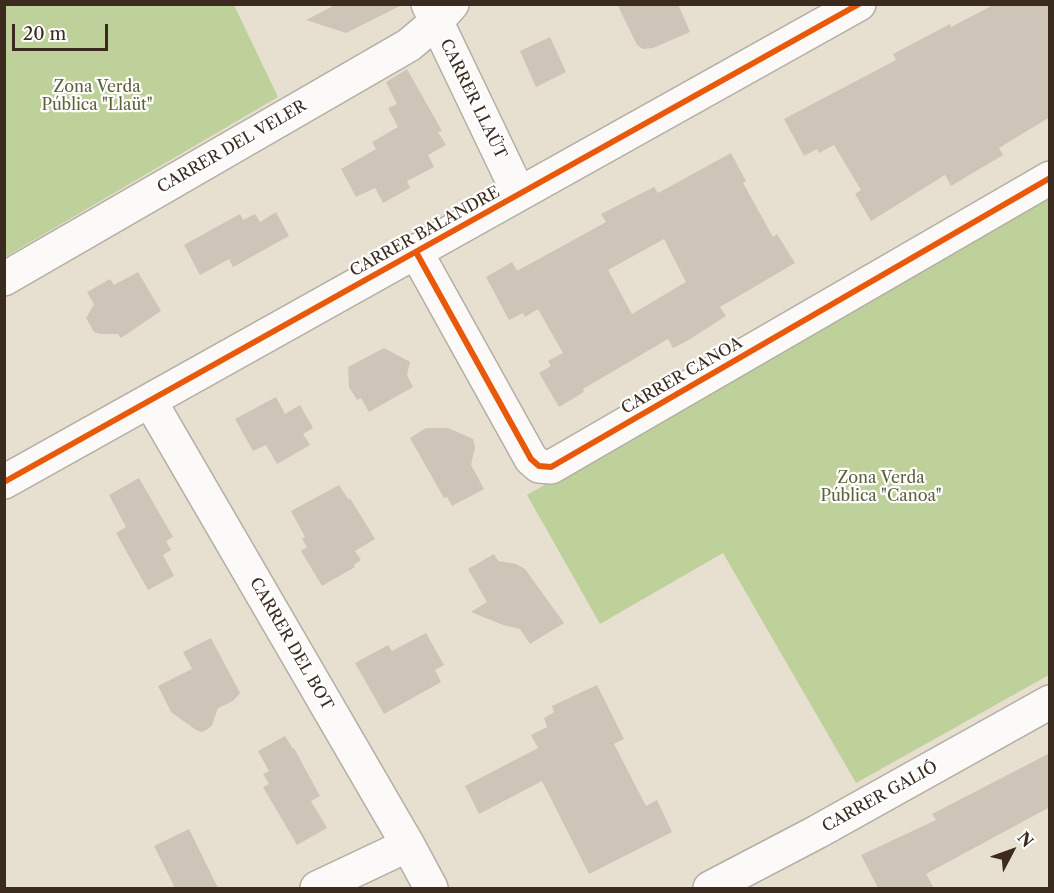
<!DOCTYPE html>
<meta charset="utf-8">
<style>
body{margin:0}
#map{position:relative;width:1054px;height:893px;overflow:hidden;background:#e7e0d1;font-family:"Libre Caslon Text",serif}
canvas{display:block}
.frame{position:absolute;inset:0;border:6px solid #3b2a1e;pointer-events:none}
.north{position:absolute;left:982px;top:821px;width:60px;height:60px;-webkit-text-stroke:4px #fff;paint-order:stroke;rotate:49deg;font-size:16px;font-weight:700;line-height:24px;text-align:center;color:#3b2a1e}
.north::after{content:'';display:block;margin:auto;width:21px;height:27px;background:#3b2a1e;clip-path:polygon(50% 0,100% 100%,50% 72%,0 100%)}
.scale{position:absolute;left:12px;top:24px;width:96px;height:27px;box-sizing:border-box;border:3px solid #3b2a1e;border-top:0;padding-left:8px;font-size:18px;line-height:21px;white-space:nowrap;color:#3b2a1e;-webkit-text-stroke:4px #fff;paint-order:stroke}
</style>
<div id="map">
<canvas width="1054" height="893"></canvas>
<div class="frame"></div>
<div class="north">N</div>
<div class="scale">20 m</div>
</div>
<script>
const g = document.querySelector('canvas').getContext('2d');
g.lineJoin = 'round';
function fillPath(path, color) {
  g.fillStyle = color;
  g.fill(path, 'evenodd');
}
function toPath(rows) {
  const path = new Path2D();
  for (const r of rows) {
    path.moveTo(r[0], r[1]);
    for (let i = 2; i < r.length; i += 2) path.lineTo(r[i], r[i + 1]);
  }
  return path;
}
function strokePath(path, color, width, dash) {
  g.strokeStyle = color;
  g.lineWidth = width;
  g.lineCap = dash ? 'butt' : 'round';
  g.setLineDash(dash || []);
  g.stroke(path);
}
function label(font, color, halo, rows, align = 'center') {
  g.font = font + ' "Libre Caslon Text",serif';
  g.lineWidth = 4.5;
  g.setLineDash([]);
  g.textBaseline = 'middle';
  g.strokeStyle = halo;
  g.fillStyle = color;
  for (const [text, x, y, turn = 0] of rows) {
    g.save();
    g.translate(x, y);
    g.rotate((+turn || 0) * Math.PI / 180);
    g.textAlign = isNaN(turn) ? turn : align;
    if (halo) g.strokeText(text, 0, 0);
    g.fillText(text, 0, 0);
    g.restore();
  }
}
fillPath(toPath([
 [4,5,234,5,278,97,5,257],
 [1049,195,1049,675,856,783,723,553,600,624,527,495]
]), '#bfd19b');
fillPath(toPath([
 [337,4,404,4,346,33,306,20],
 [617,4,678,4,690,32,653,48,643,49,637,45],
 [995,4,1050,4,1050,117,999,148,1003,155,951,186,945,175,871,221,855,194,861,190,834,145,819,153,817,149,804,156,784,119,896,60,893,54,950,24,951,27],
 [550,37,566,72,536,87,520,51],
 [407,69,442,131,438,132,446,145,428,155,434,167,407,181,410,188,383,203,375,188,356,197,341,169,376,149,372,142,398,127,388,108,397,104,386,82],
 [731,153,746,181,743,183,773,237,777,234,795,263,720,307,726,316,687,341,673,348,668,339,583,389,584,392,559,407,539,373,551,366,548,361,563,353,538,309,525,317,523,313,509,320,486,277,512,262,517,271,606,222,601,214,654,187,658,193],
 [664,239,686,282,632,314,608,270],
 [276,212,289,236,233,267,229,259,200,275,184,245,240,214,243,220,255,214,260,222],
 [138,272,161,311,121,338,118,334,100,334,94,332,86,318,94,304,87,292,110,279,114,285],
 [384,348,410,362,407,375,413,387,369,412,361,398,357,400,349,387,348,367],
 [276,397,285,414,300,405,313,428,303,434,310,445,277,464,266,445,253,451,235,419],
 [426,428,448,428,473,439,475,447,471,465,484,489,452,506,447,497,444,498,410,438],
 [139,478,173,537,166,541,171,550,163,555,174,576,148,590,116,533,126,527,109,495],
 [339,485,348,499,350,498,375,539,355,551,361,560,354,565,355,567,322,586,301,551,307,547,302,539,305,537,291,511],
 [494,554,498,561,516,564,525,569,564,623,530,644,520,629,503,625,471,612,487,602,468,569],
 [426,633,444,665,435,670,441,682,384,714,355,663,388,645,392,651],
 [211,638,240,693,233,701,218,708,212,725,208,729,202,732,196,730,171,712,158,686,192,669,183,652],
 [597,685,624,739,614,744,646,806,657,800,672,832,589,874,542,781,479,814,465,786,538,748,531,735,547,727,544,718,554,712,552,706],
 [285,736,293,749,294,748,320,796,311,801,327,828,297,845,263,787,269,784,263,774,269,771,258,751],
 [1050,753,1050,807,926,874,934,888,878,888,861,855,936,820,932,814],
 [189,829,218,888,175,888,154,846]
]), '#cec4b7');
const street = toPath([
 [428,4,519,194],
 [416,252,531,459,539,466,551,467,1050,178],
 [4,279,409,45,436,22,452,4],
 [150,401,408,845,431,888],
 [4,482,859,4],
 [317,888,408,845],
 [710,888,817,832,1050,702]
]);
strokePath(street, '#b4aea3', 36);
strokePath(street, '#fbfaf8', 33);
strokePath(toPath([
 [416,252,531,459,539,466,551,467,1050,178],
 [4,482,859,4]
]), '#e8590c', 6);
label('16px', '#5e603a', '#fff', [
 ["Zona Verda",97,87],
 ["Pública \"Llaüt\"",97,105],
 ["Zona Verda",881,478],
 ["Pública \"Canoa\"",881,496]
]);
label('16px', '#3b2a1e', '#fff', [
 ["CARRER LLAÜT",473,99,64],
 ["CARRER DEL VELER",232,147,-30],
 ["CARRER BALANDRE",425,232,-29],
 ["CARRER CANOA",682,376,-30],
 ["CARRER DEL BOT",291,644,60],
 ["CARRER GALIÓ",880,797,-29]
]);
</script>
